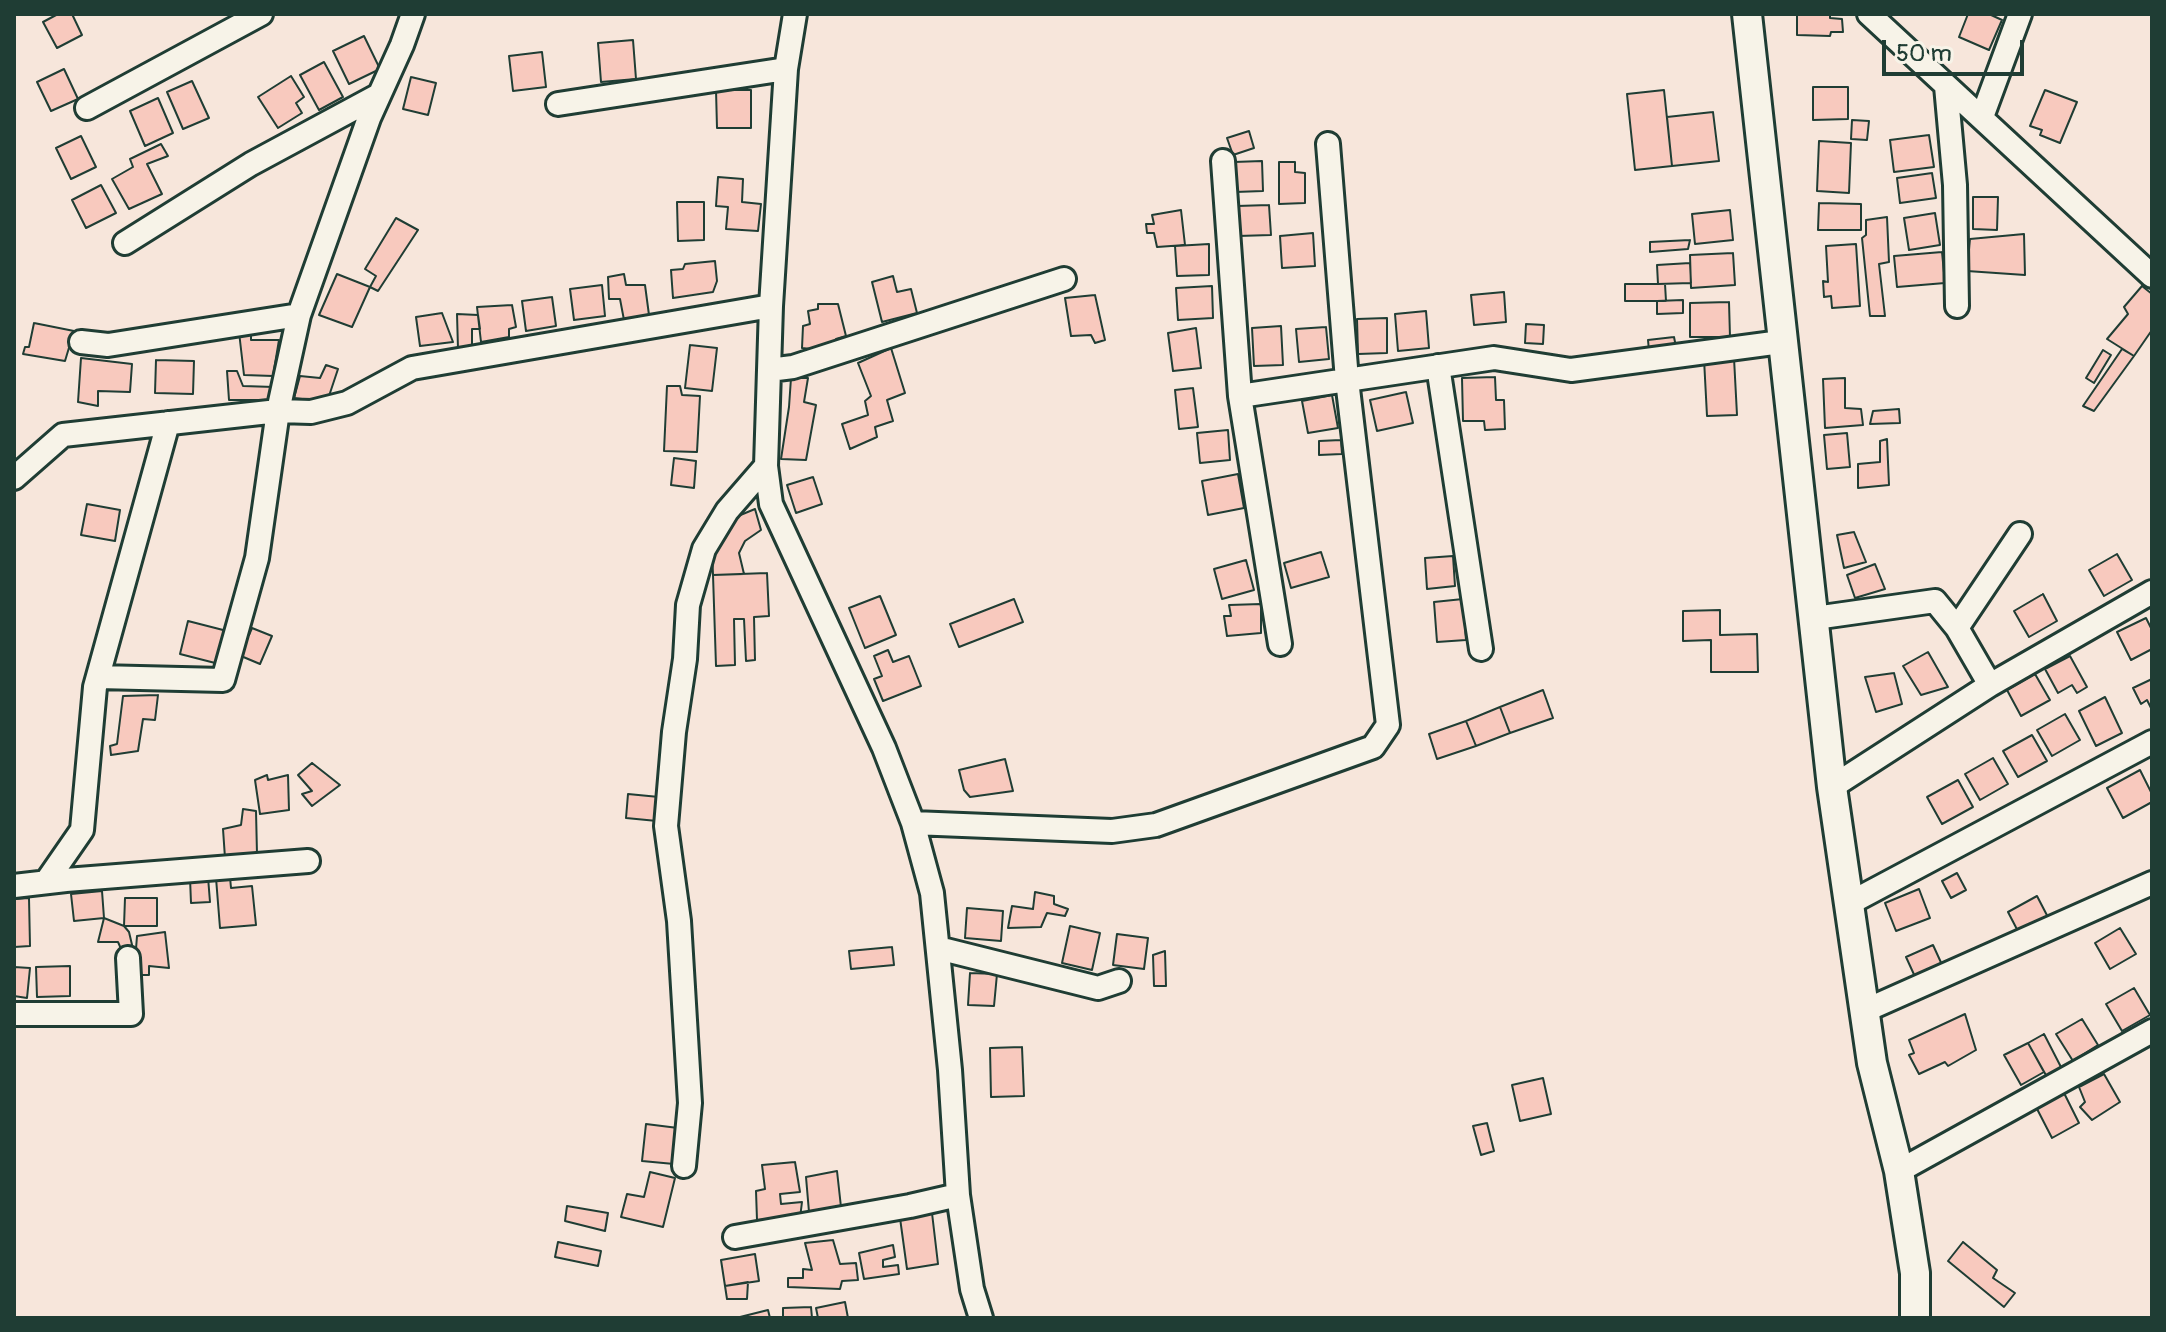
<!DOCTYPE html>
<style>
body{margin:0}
#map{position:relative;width:2166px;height:1332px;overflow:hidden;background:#f7e6db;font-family:Pangolin,sans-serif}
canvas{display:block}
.frame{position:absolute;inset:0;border:16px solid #1f3d34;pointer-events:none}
.scale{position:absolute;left:1882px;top:40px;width:142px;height:36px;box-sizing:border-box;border:4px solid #1f3d34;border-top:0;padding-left:10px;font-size:24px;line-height:28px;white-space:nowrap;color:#1f3d34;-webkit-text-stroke:6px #f7f3e8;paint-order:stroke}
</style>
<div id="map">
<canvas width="2166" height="1332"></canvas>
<div class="frame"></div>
<div class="scale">50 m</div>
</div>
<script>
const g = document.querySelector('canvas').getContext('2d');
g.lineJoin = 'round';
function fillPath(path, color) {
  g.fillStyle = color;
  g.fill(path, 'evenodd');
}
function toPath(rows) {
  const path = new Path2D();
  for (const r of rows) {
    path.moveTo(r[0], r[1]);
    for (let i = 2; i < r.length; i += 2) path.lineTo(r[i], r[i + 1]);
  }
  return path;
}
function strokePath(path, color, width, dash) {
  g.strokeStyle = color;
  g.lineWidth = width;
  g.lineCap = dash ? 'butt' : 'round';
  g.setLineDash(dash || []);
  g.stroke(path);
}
const building = toPath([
 [58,14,72,14,82,35,57,48,43,22,58,14],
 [1797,14,1830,14,1830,18,1842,19,1843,32,1831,32,1830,36,1797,35,1797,14],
 [1968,14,1989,14,2002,20,1989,50,1959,37,1968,14],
 [364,36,380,69,349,84,333,51,364,36],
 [633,40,636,79,601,82,598,43,633,40],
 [542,52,546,87,513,91,509,56,542,52],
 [324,62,343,97,319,110,300,75,324,62],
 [64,69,78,99,51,111,37,82,64,69],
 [291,76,304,97,296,103,302,113,278,128,258,97,291,76],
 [411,77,436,83,428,115,403,109,411,77],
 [192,81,209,118,183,129,167,92,192,81],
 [1813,87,1848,87,1848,119,1813,120,1813,87],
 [716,90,751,90,751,128,717,128,716,90],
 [1664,90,1672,166,1635,170,1627,94,1664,90],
 [2045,90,2077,102,2060,143,2040,135,2042,130,2030,126,2045,90],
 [158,98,173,133,145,146,130,111,158,98],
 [1713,112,1719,161,1672,166,1667,117,1713,112],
 [1852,120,1869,121,1867,140,1851,139,1852,120],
 [1249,131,1254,148,1233,155,1227,138,1249,131],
 [1929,135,1934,167,1894,172,1890,140,1929,135],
 [81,136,96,167,71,179,56,148,81,136],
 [1819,141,1851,143,1849,193,1817,191,1819,141],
 [161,144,168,156,147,164,162,194,129,209,112,179,133,167,130,159,161,144],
 [1262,161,1263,191,1235,192,1234,162,1262,161],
 [1279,162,1295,162,1295,172,1305,173,1305,203,1279,204,1279,162],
 [1932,173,1936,198,1900,203,1897,178,1932,173],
 [718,177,743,179,742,202,761,204,758,231,726,229,728,207,716,206,718,177],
 [101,185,116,213,86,228,72,200,101,185],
 [1973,197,1998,197,1997,230,1973,229,1973,197],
 [677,202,704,202,704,240,678,241,677,202],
 [1819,203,1861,204,1861,230,1818,230,1819,203],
 [1269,205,1271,235,1238,236,1237,206,1269,205],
 [1181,210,1185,245,1157,247,1154,233,1147,233,1146,224,1154,224,1152,215,1181,210],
 [1730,210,1733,240,1695,244,1692,214,1730,210],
 [1935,213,1940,245,1909,250,1904,218,1935,213],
 [1887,217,1889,262,1879,264,1885,316,1870,316,1862,238,1866,235,1866,220,1887,217],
 [396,218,418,230,378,291,370,287,376,276,365,269,396,218],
 [1313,233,1315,266,1282,268,1280,236,1313,233],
 [2024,234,2025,275,1967,271,1970,239,2024,234],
 [1690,240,1688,249,1650,252,1650,242,1690,240],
 [1209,244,1209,275,1177,276,1175,246,1209,244],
 [1856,244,1860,306,1832,308,1831,296,1824,297,1823,281,1828,282,1826,246,1856,244],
 [1942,252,1945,283,1897,287,1894,256,1942,252],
 [1733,253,1735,285,1691,288,1690,255,1733,253],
 [715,261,717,281,713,292,673,298,671,270,683,269,685,264,715,261],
 [1690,263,1691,283,1658,284,1657,265,1690,263],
 [337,274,370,287,352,327,319,315,337,274],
 [624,274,626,285,645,285,649,315,624,320,620,299,609,299,608,277,624,274],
 [893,276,897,292,911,289,917,313,882,322,872,282,893,276],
 [1625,284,1665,284,1666,301,1625,301,1625,284],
 [602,285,605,316,574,320,570,289,602,285],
 [1212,286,1213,318,1178,320,1176,288,1212,286],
 [2142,286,2152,294,2152,330,2134,356,2107,339,2128,314,2124,307,2142,286],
 [1504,292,1506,322,1474,325,1471,295,1504,292],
 [1095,295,1105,340,1095,343,1091,335,1071,336,1065,298,1095,295],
 [552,297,556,326,526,331,522,301,552,297],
 [1683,300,1683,313,1657,314,1657,301,1683,300],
 [1729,302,1730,337,1690,337,1690,303,1729,302],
 [818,304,838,304,846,336,836,339,837,344,811,349,802,348,803,326,810,324,808,311,818,309,818,304],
 [512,305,516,327,509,329,509,337,481,342,477,307,512,305],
 [1426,311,1429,348,1398,351,1395,314,1426,311],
 [442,313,453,342,420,346,416,317,442,313],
 [457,314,478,315,480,329,472,329,472,348,458,349,457,314],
 [1387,318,1387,353,1358,354,1357,319,1387,318],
 [34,323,74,331,65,361,23,354,25,347,29,347,34,323],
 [1526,324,1544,325,1543,344,1525,343,1526,324],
 [1281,326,1283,365,1254,366,1252,328,1281,326],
 [1326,327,1329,359,1299,362,1296,329,1326,327],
 [1196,328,1201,368,1173,371,1168,333,1196,328],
 [251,331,251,340,279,340,273,376,244,375,239,332,251,331],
 [1674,337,1676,347,1649,351,1648,340,1674,337],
 [690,345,717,348,712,391,685,388,690,345],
 [891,348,905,393,887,400,893,421,875,427,877,437,850,449,842,424,868,415,865,401,871,396,858,363,891,348],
 [2122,349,2134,356,2094,411,2083,406,2122,349],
 [2103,350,2111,355,2094,383,2086,378,2103,350],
 [81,358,132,364,130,392,98,391,98,406,78,402,81,358],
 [1734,358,1737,415,1707,416,1704,359,1734,358],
 [156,360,194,361,193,394,155,393,156,360],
 [326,365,338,369,327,402,294,398,300,376,320,378,326,365],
 [227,371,237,371,243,386,274,387,273,400,229,400,227,371],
 [1495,377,1496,400,1504,400,1505,429,1485,430,1484,421,1463,421,1462,378,1495,377],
 [791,378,808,378,804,402,816,405,806,460,781,459,789,407,791,378],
 [1845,378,1845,408,1861,409,1863,425,1825,428,1823,379,1845,378],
 [667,386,680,386,682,395,700,396,697,452,664,451,667,386],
 [1193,388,1198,427,1179,429,1175,390,1193,388],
 [1406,392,1413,423,1377,431,1370,400,1406,392],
 [1332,395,1338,428,1308,433,1302,401,1332,395],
 [1899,409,1900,423,1870,424,1873,411,1899,409],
 [1228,430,1230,460,1200,463,1197,433,1228,430],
 [1847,433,1850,467,1827,469,1824,435,1847,433],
 [1887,439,1889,485,1858,488,1858,464,1880,462,1880,441,1887,439],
 [1341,440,1342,454,1319,455,1319,441,1341,440],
 [674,458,696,461,694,488,671,485,674,458],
 [1238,474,1244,508,1208,515,1202,481,1238,474],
 [813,477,822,504,796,513,787,485,813,477],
 [87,504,120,510,115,541,81,535,87,504],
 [755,509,761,530,745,541,739,553,744,574,713,575,712,549,721,533,738,516,755,509],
 [1854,532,1866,562,1844,568,1837,535,1854,532],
 [1321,552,1329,577,1291,588,1284,563,1321,552],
 [2117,554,2132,580,2104,596,2089,570,2117,554],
 [1453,556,1455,586,1427,589,1425,558,1453,556],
 [1246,560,1254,590,1222,599,1214,569,1246,560],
 [1875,564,1885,589,1855,598,1847,575,1875,564],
 [767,573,769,616,754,617,755,660,746,661,744,619,734,619,735,665,716,666,713,575,767,573],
 [2043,594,2057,621,2029,637,2014,611,2043,594],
 [880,596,896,635,865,648,849,608,880,596],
 [1014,599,1023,622,959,647,950,624,1014,599],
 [1463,599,1466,640,1437,642,1434,602,1463,599],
 [1261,604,1261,633,1227,636,1224,616,1231,616,1229,605,1261,604],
 [1720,610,1720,635,1757,634,1758,672,1711,672,1711,640,1683,641,1683,611,1720,610],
 [2146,618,2152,630,2152,649,2131,660,2117,632,2146,618],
 [188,621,227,631,219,664,180,654,188,621],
 [252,628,272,636,260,664,241,656,243,650,239,648,245,633,249,635,252,628],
 [888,650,893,662,909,656,921,686,883,701,874,679,882,676,874,656,888,650],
 [1928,652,1948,687,1921,695,1903,666,1928,652],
 [2070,656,2087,687,2077,693,2072,685,2058,693,2045,669,2070,656],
 [1894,673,1902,704,1876,712,1865,677,1894,673],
 [2035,674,2050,700,2021,716,2007,690,2035,674],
 [2152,679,2152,710,2147,700,2141,704,2133,688,2152,679],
 [1543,690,1553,718,1510,733,1500,707,1543,690],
 [158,695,155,720,143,719,138,751,111,755,110,746,117,744,123,696,158,695],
 [2105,697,2122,733,2096,746,2079,711,2105,697],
 [1500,707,1510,733,1476,746,1466,721,1500,707],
 [2065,714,2080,740,2052,756,2037,730,2065,714],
 [1466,721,1476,746,1437,759,1429,734,1466,721],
 [2032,735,2047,761,2018,777,2003,751,2032,735],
 [1993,758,2008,784,1980,800,1965,774,1993,758],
 [1005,759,1013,791,970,797,964,790,959,770,1005,759],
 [312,763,340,785,312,806,302,794,312,791,298,775,312,763],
 [2140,770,2152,794,2152,802,2123,818,2107,788,2140,770],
 [267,775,268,780,288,775,289,810,260,814,255,780,267,775],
 [1958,780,1973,807,1942,824,1927,797,1958,780],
 [628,794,659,797,657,821,626,818,628,794],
 [243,809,256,811,257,854,225,858,223,829,241,825,243,809],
 [1957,873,1966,890,1951,898,1942,881,1957,873],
 [208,877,210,902,191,903,190,878,208,877],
 [230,877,231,888,252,886,256,925,220,928,216,878,230,877],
 [1919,889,1930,918,1896,931,1885,903,1919,889],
 [102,891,104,918,74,921,71,894,102,891],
 [1035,892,1054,896,1054,904,1068,909,1065,916,1047,913,1041,927,1008,928,1012,906,1033,909,1035,892],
 [2037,896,2051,923,2022,939,2008,912,2037,896],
 [29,898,30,946,14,947,14,899,29,898],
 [125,898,157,898,157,926,124,926,125,898],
 [967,908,1003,911,1001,941,965,938,967,908],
 [104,918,124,926,129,932,133,949,122,951,118,942,98,942,104,918],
 [1070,926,1100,933,1092,970,1062,963,1070,926],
 [2120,928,2136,954,2110,969,2095,943,2120,928],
 [165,932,169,968,149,966,149,975,134,975,137,936,165,932],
 [1117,934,1148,938,1144,969,1113,965,1117,934],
 [1933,945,1949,980,1922,992,1906,957,1933,945],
 [892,947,894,965,851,969,849,951,892,947],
 [1165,951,1166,986,1154,986,1153,955,1165,951],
 [70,966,70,996,37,997,36,967,70,966],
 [14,967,30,968,27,998,14,996,14,967],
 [970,973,997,974,994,1006,968,1005,970,973],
 [2134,988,2150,1015,2122,1031,2106,1004,2134,988],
 [1965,1014,1976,1050,1948,1066,1945,1062,1919,1074,1909,1055,1914,1053,1909,1040,1965,1014],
 [2082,1019,2098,1045,2073,1061,2056,1034,2082,1019],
 [2044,1034,2062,1069,2047,1077,2028,1043,2044,1034],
 [2028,1043,2044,1072,2021,1085,2004,1055,2028,1043],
 [1022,1047,1024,1096,991,1097,990,1048,1022,1047],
 [2104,1074,2120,1102,2092,1120,2080,1107,2085,1102,2079,1087,2104,1074],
 [1543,1078,1551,1114,1520,1121,1512,1085,1543,1078],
 [2063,1091,2079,1123,2052,1138,2035,1105,2063,1091],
 [1487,1123,1494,1151,1481,1155,1473,1126,1487,1123],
 [646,1124,678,1128,674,1164,642,1161,646,1124],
 [795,1162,800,1192,780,1194,781,1204,802,1202,800,1218,757,1220,756,1191,765,1189,762,1165,795,1162],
 [837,1171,841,1207,809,1212,806,1177,837,1171],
 [650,1172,675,1178,663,1227,621,1217,627,1194,644,1197,650,1172],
 [567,1206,608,1213,605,1231,565,1221,567,1206],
 [932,1213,938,1264,907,1269,900,1218,932,1213],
 [833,1240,840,1264,856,1263,858,1280,842,1281,840,1289,788,1287,788,1278,803,1278,803,1269,812,1270,805,1243,833,1240],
 [558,1242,601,1251,598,1266,555,1257,558,1242],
 [1963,1242,1997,1270,1993,1278,2015,1293,2004,1307,1948,1261,1963,1242],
 [893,1245,895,1257,883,1260,883,1267,898,1265,899,1274,864,1279,859,1253,893,1245],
 [755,1254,759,1281,725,1286,721,1260,755,1254],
 [748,1282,747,1299,727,1299,725,1286,748,1282],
 [845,1302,848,1318,818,1318,816,1308,845,1302],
 [811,1307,812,1318,783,1318,783,1308,811,1307],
 [768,1310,770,1318,736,1318,768,1310]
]);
fillPath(building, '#f8c9be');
strokePath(building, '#1f3d34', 2);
const minor = toPath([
 [795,14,786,69,771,306,766,466,771,504,884,748,913,823,932,893,950,1070,958,1195,972,1289,981,1318],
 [1869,14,2152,276],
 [1946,86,1955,185,1957,306],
 [558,104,786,69],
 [87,108,261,14],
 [1982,117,2020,14],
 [1223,161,1240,396,1280,644],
 [125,243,251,164,379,95],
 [81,342,108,345,299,315],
 [1438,366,1481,649],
 [769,370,793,367,1064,279],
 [1240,396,1494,358,1571,370,1781,342],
 [14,478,63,435,278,411,311,412,347,403,412,368,771,306],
 [1815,618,1935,601,1957,628],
 [98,677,223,680,257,558,278,411,299,315,369,118,402,45,413,14],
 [1990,685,1957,628,2020,534],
 [1832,787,1990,685,2152,592],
 [913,823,1112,831,1156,825,1373,747,1388,725,1347,380,1328,144],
 [46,882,82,830,95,687,168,423],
 [14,886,66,880,308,861],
 [1848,904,2152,742],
 [938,948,1098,988,1119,981],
 [1864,1011,2152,883],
 [14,1014,131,1014,128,958],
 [684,1166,690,1103,679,921,666,826,674,732,685,659,688,605,704,549,727,511,766,466],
 [1899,1171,2152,1031],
 [735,1237,910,1206,958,1195]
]);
const major = toPath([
 [1747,14,1832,787,1872,1063,1899,1171,1915,1273,1915,1318]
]);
strokePath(minor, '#1f3d34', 28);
strokePath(major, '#1f3d34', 34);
strokePath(minor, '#f7f3e8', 22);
strokePath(major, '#f7f3e8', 28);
</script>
